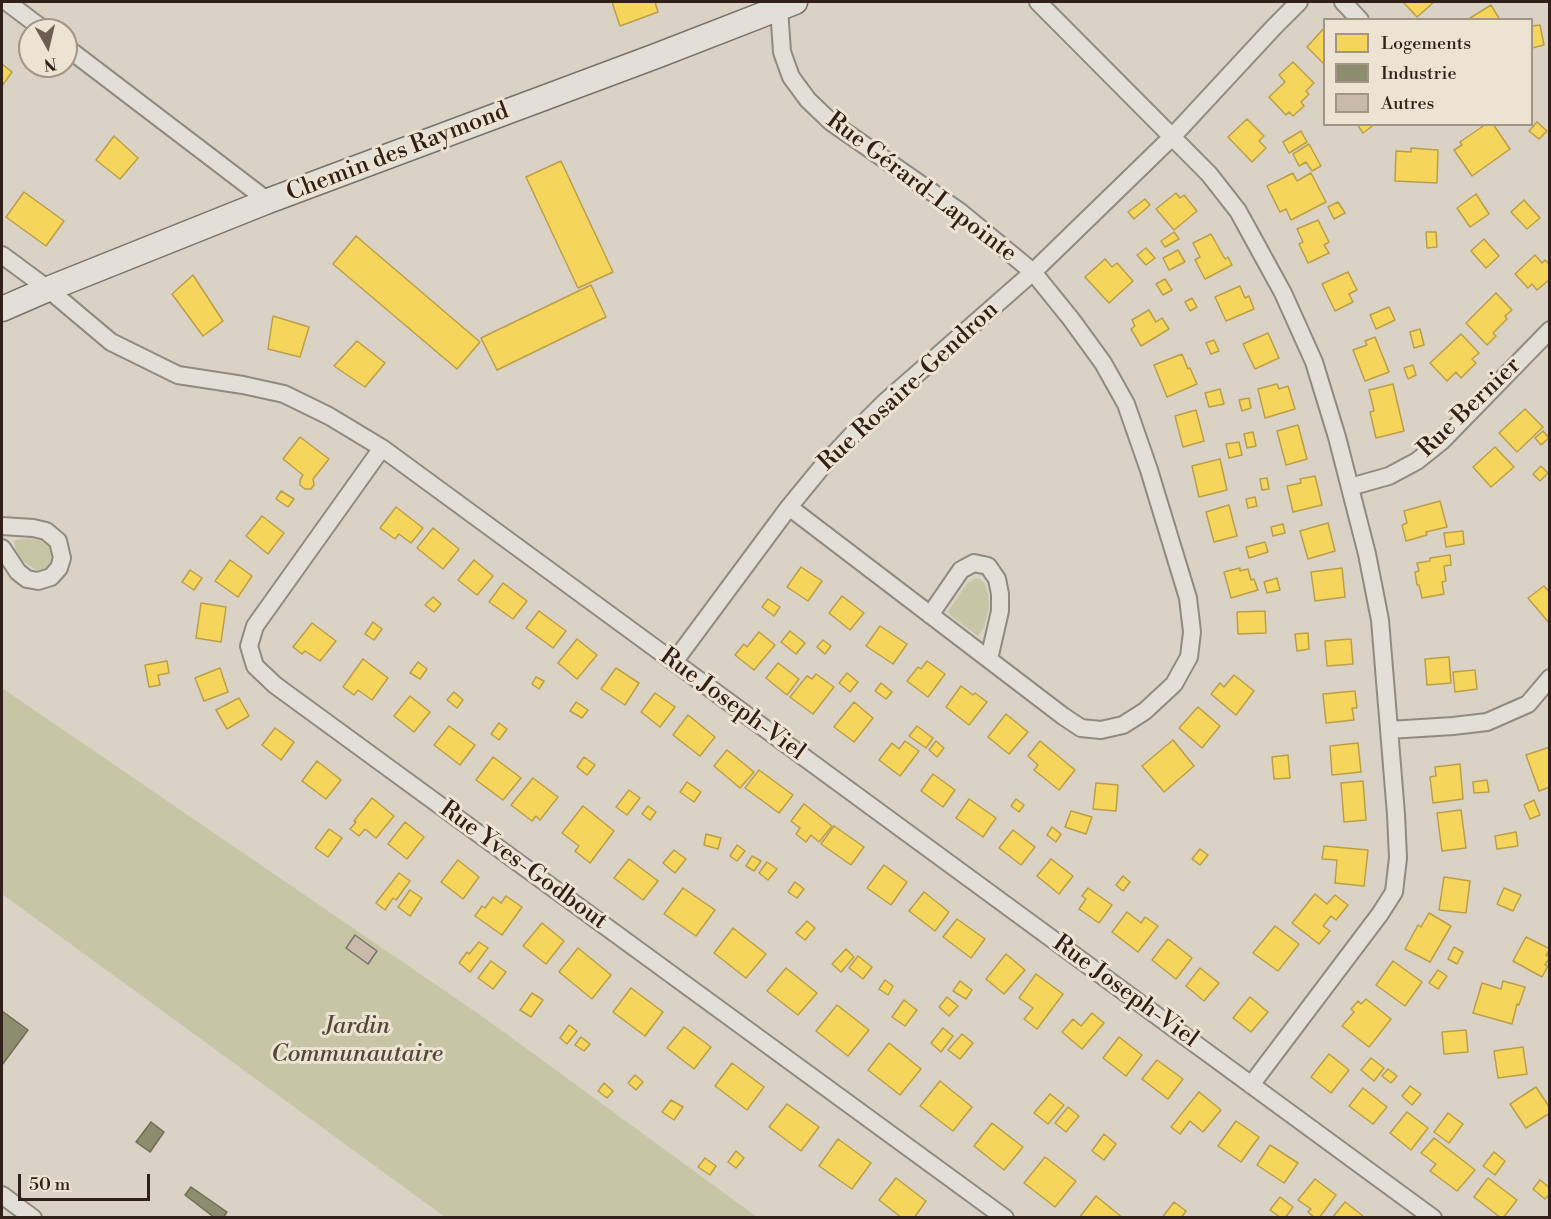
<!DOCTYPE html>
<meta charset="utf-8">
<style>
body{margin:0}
#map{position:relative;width:1551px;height:1219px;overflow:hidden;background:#dad2c4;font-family:"Libre Bodoni",serif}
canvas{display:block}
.frame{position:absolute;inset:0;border:3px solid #312019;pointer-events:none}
.legend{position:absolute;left:1323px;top:18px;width:210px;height:108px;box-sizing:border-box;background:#ede3d2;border:2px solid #a29588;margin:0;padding:8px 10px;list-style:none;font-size:18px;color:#312019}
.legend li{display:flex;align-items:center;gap:12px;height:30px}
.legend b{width:30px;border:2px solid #a29588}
.north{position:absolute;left:18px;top:18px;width:60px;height:60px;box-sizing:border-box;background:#ede3d2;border:2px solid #a29588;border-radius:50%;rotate:172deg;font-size:16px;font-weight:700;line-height:24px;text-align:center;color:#312019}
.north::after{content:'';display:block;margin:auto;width:21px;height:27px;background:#6c5e55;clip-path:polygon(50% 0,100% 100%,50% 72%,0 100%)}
.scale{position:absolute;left:18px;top:1174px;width:132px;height:27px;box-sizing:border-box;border:3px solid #312019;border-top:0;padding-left:8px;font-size:18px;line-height:21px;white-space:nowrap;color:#312019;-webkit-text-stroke:4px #ede3d2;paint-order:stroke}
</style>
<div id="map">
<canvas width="1551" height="1219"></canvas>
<div class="frame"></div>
<ul class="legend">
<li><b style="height:16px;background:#f6d55c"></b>Logements</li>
<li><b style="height:16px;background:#8c8c6e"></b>Industrie</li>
<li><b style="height:16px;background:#cabaac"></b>Autres</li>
</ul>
<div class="north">N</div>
<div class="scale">50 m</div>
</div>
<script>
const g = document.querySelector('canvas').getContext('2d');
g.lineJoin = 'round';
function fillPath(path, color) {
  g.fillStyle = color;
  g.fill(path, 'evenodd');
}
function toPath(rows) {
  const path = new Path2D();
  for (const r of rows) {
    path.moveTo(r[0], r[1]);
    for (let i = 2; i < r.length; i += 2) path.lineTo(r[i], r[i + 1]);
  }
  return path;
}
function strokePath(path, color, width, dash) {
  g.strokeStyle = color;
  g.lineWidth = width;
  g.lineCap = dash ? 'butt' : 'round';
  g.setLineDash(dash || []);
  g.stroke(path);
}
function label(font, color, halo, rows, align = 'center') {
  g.font = font + ' "Libre Bodoni",serif';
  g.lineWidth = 6;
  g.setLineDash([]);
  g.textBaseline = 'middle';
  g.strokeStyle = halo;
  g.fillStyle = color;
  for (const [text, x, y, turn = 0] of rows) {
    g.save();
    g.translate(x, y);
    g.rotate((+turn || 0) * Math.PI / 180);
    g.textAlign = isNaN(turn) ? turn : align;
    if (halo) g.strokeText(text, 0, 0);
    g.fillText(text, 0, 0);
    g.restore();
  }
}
fillPath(toPath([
 [28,538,43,541,51,546,54,557,52,565,46,570,40,571,34,569,20,559,16,551,14,542,16,540],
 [976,578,980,579,985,584,988,594,989,607,984,627,978,636,950,615,948,611,967,584],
 [2,688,486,1019,757,1217,445,1217,2,894]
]), '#c6c6a7');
const homes = toPath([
 [612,2,655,2,658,12,620,26,612,2],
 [1403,2,1434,2,1417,17,1403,2],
 [1491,5,1500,20,1467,20,1491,5],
 [1540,25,1544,45,1532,48,1532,26,1540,25],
 [1324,28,1324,64,1307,47,1324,28],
 [1293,62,1314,83,1306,91,1309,94,1301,102,1304,106,1293,116,1289,112,1286,115,1269,97,1285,82,1279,75,1293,62],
 [2,64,12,72,2,86,2,64],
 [1247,119,1264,136,1259,141,1266,148,1252,162,1228,137,1247,119],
 [1537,122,1547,131,1539,139,1529,131,1537,122],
 [1357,124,1375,124,1363,133,1357,124],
 [1486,124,1493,124,1510,149,1472,176,1454,150,1462,145,1460,142,1486,124],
 [1301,131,1307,142,1289,153,1283,142,1301,131],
 [114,136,138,158,120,179,96,160,114,136],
 [1309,144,1321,166,1312,171,1306,162,1299,166,1293,154,1309,144],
 [1411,148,1438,150,1437,183,1395,181,1396,151,1411,152,1411,148],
 [561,161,613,272,578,288,526,177,561,161],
 [1293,173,1297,181,1311,173,1326,202,1291,220,1286,209,1280,212,1267,186,1293,173],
 [24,192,64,221,46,246,6,217,24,192],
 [1176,193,1180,198,1184,195,1197,211,1174,230,1156,209,1176,193],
 [1476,194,1489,214,1470,227,1457,208,1476,194],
 [1145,199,1150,205,1134,219,1128,212,1145,199],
 [1524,200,1540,218,1527,229,1511,212,1524,200],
 [1338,202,1345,213,1334,219,1328,207,1338,202],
 [1318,220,1329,242,1324,245,1329,253,1308,263,1299,244,1303,242,1297,229,1318,220],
 [1174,232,1179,239,1165,247,1161,241,1174,232],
 [1426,232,1436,232,1437,247,1427,248,1426,232],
 [1211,234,1225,259,1228,257,1232,265,1205,279,1195,260,1200,257,1193,243,1211,234],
 [356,236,480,342,457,369,333,264,356,236],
 [1484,239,1499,256,1486,268,1471,251,1484,239],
 [1146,248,1155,258,1146,265,1137,255,1146,248],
 [1178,250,1185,262,1169,270,1163,258,1178,250],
 [1535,255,1542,263,1545,260,1550,265,1550,279,1537,290,1532,284,1528,288,1515,274,1535,255],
 [1105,259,1112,267,1117,263,1133,281,1109,303,1085,277,1105,259],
 [1348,272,1357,290,1349,294,1353,302,1335,311,1322,284,1348,272],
 [193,275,223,321,203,336,172,294,193,275],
 [1165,279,1172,290,1163,295,1156,284,1165,279],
 [591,285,606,317,497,370,481,338,591,285],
 [1240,286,1245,298,1249,296,1254,309,1226,321,1215,297,1240,286],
 [1496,293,1512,310,1505,316,1507,319,1493,333,1496,336,1487,345,1466,323,1496,293],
 [1192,298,1197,307,1190,311,1185,302,1192,298],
 [1389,307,1395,320,1376,329,1370,315,1389,307],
 [1149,310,1156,322,1162,318,1169,329,1141,346,1131,329,1135,326,1132,320,1149,310],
 [273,316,309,327,300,357,268,349,273,316],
 [1420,329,1424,345,1414,348,1410,332,1420,329],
 [1268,333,1279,358,1255,369,1243,344,1268,333],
 [1461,334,1479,353,1472,359,1476,363,1461,378,1456,372,1447,381,1430,363,1461,334],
 [1375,337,1389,372,1365,381,1353,350,1367,345,1365,341,1375,337],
 [1214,340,1219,351,1211,354,1206,343,1214,340],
 [357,341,385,363,365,387,334,366,357,341],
 [1182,354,1188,369,1190,368,1197,384,1167,397,1154,365,1182,354],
 [1413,365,1416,375,1408,379,1404,368,1413,365],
 [1277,384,1279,389,1288,386,1295,409,1265,418,1258,389,1277,384],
 [1393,384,1404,431,1376,438,1370,412,1374,411,1369,390,1393,384],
 [1220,389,1224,404,1209,407,1205,393,1220,389],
 [1249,398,1251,408,1242,411,1239,400,1249,398],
 [1525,409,1543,427,1517,452,1499,433,1525,409],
 [1196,410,1204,441,1183,447,1175,416,1196,410],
 [1298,425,1307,459,1286,465,1277,431,1298,425],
 [1543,431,1549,438,1541,445,1535,438,1543,431],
 [1253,432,1256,446,1247,448,1244,434,1253,432],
 [300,437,329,459,313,479,314,485,311,489,305,489,300,485,300,480,303,475,283,459,300,437],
 [1239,442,1242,455,1229,458,1226,444,1239,442],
 [1495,447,1514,467,1491,487,1473,467,1495,447],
 [1220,459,1227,490,1199,497,1192,466,1220,459],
 [1541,466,1548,473,1540,481,1533,474,1541,466],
 [1315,476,1322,505,1293,512,1287,486,1301,483,1300,479,1315,476],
 [1267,478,1269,489,1262,490,1260,479,1267,478],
 [281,491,294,499,288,507,276,499,281,491],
 [1255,497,1257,506,1248,508,1246,499,1255,497],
 [1440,501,1447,527,1426,532,1427,535,1406,541,1402,525,1407,523,1404,511,1440,501],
 [1229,505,1237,536,1214,542,1206,512,1229,505],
 [396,507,423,528,411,543,399,534,395,539,380,528,396,507],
 [262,516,284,533,268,554,246,536,262,516],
 [1328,523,1335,551,1308,559,1300,531,1328,523],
 [1283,524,1285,533,1273,536,1271,527,1283,524],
 [433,528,459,549,443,569,417,548,433,528],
 [1463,531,1464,544,1446,547,1444,533,1463,531],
 [1265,542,1268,552,1249,558,1246,547,1265,542],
 [1450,555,1451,565,1444,566,1446,581,1442,582,1444,594,1422,598,1419,585,1417,585,1415,572,1419,571,1417,563,1430,561,1430,558,1450,555],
 [230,560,252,576,238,597,215,581,230,560],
 [474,560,493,576,477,595,458,580,474,560],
 [801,567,822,581,808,601,787,587,801,567],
 [1240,568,1240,571,1248,569,1251,580,1254,579,1258,590,1231,598,1224,572,1240,568],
 [1342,568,1345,597,1315,601,1311,572,1342,568],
 [190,570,202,578,194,590,182,582,190,570],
 [1277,578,1280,590,1267,593,1264,582,1277,578],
 [503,583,527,601,513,619,489,602,503,583],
 [1544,586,1550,593,1550,624,1528,598,1544,586],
 [842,596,864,613,850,630,829,613,842,596],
 [433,597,441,604,434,612,425,605,433,597],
 [768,599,780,607,774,616,762,607,768,599],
 [201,603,226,607,221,642,196,638,201,603],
 [539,611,566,631,553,648,526,628,539,611],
 [1265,611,1266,633,1238,634,1237,612,1265,611],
 [373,622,382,629,374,640,365,634,373,622],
 [312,623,336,641,320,661,305,651,302,654,293,647,312,623],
 [880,626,907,644,893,664,866,646,880,626],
 [790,631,805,643,796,654,781,642,790,631],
 [759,632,775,645,754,670,735,655,744,644,747,647,759,632],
 [1308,633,1309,649,1297,651,1295,634,1308,633],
 [577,639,597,655,577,679,558,663,577,639],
 [1351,639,1353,664,1327,666,1325,641,1351,639],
 [823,640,831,646,825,654,817,647,823,640],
 [1449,657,1451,683,1427,685,1425,659,1449,657],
 [363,659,388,678,372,700,358,690,354,695,343,687,363,659],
 [167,661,169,673,158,675,160,685,149,687,145,665,167,661],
 [927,661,945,674,928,697,907,681,918,667,921,669,927,661],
 [418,662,427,669,420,679,410,673,418,662],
 [778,663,799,679,787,695,766,678,778,663],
 [220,668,228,692,204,701,195,678,220,668],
 [616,668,639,683,625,705,601,689,616,668],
 [1475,670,1477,689,1455,692,1453,672,1475,670],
 [847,673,858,682,850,692,839,683,847,673],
 [816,674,834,687,813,714,790,697,807,676,812,679,816,674],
 [1234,675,1254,691,1236,715,1211,694,1220,683,1224,687,1234,675],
 [536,677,544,681,539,689,532,684,536,677],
 [881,683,892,692,886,699,875,691,881,683],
 [961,686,973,695,975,693,987,702,969,725,946,707,961,686],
 [1355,691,1357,708,1352,708,1354,720,1326,723,1323,694,1355,691],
 [454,692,463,700,457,708,447,700,454,692],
 [655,693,675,707,660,727,641,712,655,693],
 [410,696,430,712,414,732,394,716,410,696],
 [239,698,249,716,227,729,216,710,239,698],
 [576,702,588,710,582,718,570,711,576,702],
 [854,702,873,718,854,742,834,727,854,702],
 [1198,707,1220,726,1202,748,1179,728,1198,707],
 [1006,714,1028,732,1009,754,988,737,1006,714],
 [688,715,715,737,700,756,673,735,688,715],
 [499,723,507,729,499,740,491,734,499,723],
 [449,726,475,745,460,765,434,745,449,726],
 [917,726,933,738,926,748,909,736,917,726],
 [275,728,294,742,281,760,262,745,275,728],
 [1173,740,1194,766,1164,792,1142,766,1173,740],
 [905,741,919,751,900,776,879,760,892,743,899,749,905,741],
 [936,741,944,748,937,757,929,750,936,741],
 [1040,741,1075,770,1059,790,1034,770,1038,765,1028,756,1040,741],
 [1358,743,1361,772,1332,775,1330,746,1358,743],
 [1550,747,1550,787,1539,791,1526,755,1550,747],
 [727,750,754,772,740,788,714,766,727,750],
 [1288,755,1290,778,1274,779,1272,757,1288,755],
 [493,757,521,778,503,800,476,780,493,757],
 [584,757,595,765,587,775,577,767,584,757],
 [317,761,341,780,326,799,302,781,317,761],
 [1460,764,1463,799,1433,803,1430,777,1436,776,1435,767,1460,764],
 [759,770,793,795,779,813,745,788,759,770],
 [933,774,955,790,943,807,921,791,933,774],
 [533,778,558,797,540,820,536,816,532,821,511,805,533,778],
 [1487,780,1489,792,1474,793,1473,782,1487,780],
 [1363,781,1366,820,1344,822,1341,783,1363,781],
 [687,782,701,792,694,802,680,792,687,782],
 [1096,783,1118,785,1116,811,1093,809,1096,783],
 [629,790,640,798,627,815,616,807,629,790],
 [372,798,394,816,376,838,365,829,359,836,350,829,356,822,354,821,372,798],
 [969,799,996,818,983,837,956,818,969,799],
 [1016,799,1024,805,1019,812,1011,806,1016,799],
 [1534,800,1540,815,1530,819,1524,805,1534,800],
 [804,804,832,826,819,842,811,835,806,842,796,834,800,828,791,821,804,804],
 [583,806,614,831,590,863,575,851,579,846,562,833,583,806],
 [648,806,656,812,650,820,642,814,648,806],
 [1461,810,1466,848,1442,851,1437,813,1461,810],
 [1071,811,1092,817,1086,834,1065,827,1071,811],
 [405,822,424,837,407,859,388,844,405,822],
 [834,826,864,847,851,865,821,844,834,826],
 [1052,827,1061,834,1056,842,1047,835,1052,827],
 [329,829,342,838,328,857,315,848,329,829],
 [1013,830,1035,847,1021,865,999,848,1013,830],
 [1516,832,1518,846,1497,849,1495,836,1516,832],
 [706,834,721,838,718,849,704,845,706,834],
 [737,845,745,851,737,861,730,856,737,845],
 [1324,846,1368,850,1364,886,1335,883,1337,860,1322,859,1324,846],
 [1200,849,1208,855,1200,865,1192,859,1200,849],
 [674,850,686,859,675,873,663,863,674,850],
 [752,856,761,861,754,871,746,866,752,856],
 [629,859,658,881,643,900,614,878,629,859],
 [1051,859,1073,876,1059,894,1037,876,1051,859],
 [458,860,479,877,463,899,441,882,458,860],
 [767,862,777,869,768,880,759,873,767,862],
 [884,865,907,882,891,905,867,888,884,865],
 [399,873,410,881,396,900,393,898,385,910,376,903,399,873],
 [1123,876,1130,882,1123,891,1116,885,1123,876],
 [1444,877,1470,881,1466,913,1439,910,1444,877],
 [795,882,804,889,797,898,788,892,795,882],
 [683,888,715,910,696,936,664,914,683,888],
 [1088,888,1112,905,1099,923,1079,909,1086,899,1082,896,1088,888],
 [1504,888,1521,895,1513,911,1497,904,1504,888],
 [410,890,422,898,410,916,398,907,410,890],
 [924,892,949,912,935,931,909,911,924,892],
 [1315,894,1327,904,1335,895,1348,905,1336,920,1331,916,1323,926,1330,931,1319,944,1292,923,1315,894],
 [506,896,522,907,502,935,475,916,482,906,485,908,493,897,501,903,506,896],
 [1127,912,1141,923,1145,917,1158,926,1138,952,1112,932,1127,912],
 [1429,913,1451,926,1430,962,1405,949,1418,925,1421,927,1429,913],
 [957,919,985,939,971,958,943,937,957,919],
 [807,921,815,928,805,940,796,933,807,921],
 [542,923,564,941,546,964,523,946,542,923],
 [1275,926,1299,944,1278,971,1253,953,1275,926],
 [733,928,766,954,746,978,714,953,733,928],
 [1526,937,1550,949,1546,955,1550,957,1545,965,1548,966,1542,977,1513,961,1526,937],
 [1168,939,1192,958,1176,979,1152,960,1168,939],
 [479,942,488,948,470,972,459,963,467,952,469,954,479,942],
 [1454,947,1463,952,1457,964,1448,959,1454,947],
 [578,948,611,975,592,999,559,972,578,948],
 [846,949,854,957,841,972,832,964,846,949],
 [1006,954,1025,970,1004,994,986,979,1006,954],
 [858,956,872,967,863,979,849,968,858,956],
 [491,961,506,972,493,989,478,978,491,961],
 [1393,961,1422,982,1405,1006,1376,985,1393,961],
 [786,968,817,993,798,1015,767,991,786,968],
 [1200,968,1219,983,1204,1001,1186,986,1200,968],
 [1438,970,1447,976,1438,989,1429,983,1438,970],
 [1036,974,1063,994,1037,1029,1024,1019,1033,1008,1019,998,1036,974],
 [885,980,893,986,888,995,879,989,885,980],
 [960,981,972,990,966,999,953,991,960,981],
 [1503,981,1525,987,1519,1005,1517,1004,1512,1024,1473,1013,1482,983,1501,989,1503,981],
 [631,988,663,1012,645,1036,613,1012,631,988],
 [532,993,543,1000,531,1017,520,1010,532,993],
 [947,997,958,1006,949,1016,939,1007,947,997],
 [1250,997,1268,1012,1251,1032,1233,1018,1250,997],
 [1366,999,1391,1019,1369,1047,1342,1026,1354,1012,1351,1009,1358,1001,1361,1004,1366,999],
 [904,1000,917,1010,905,1026,892,1017,904,1000],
 [837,1005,869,1030,848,1056,816,1031,837,1005],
 [1092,1013,1104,1023,1082,1049,1062,1032,1073,1019,1081,1026,1092,1013],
 [569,1025,577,1031,567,1044,560,1038,569,1025],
 [684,1027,711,1047,694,1069,667,1048,684,1027],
 [943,1028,953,1036,941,1052,931,1043,943,1028],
 [1466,1030,1468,1052,1444,1054,1442,1032,1466,1030],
 [962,1034,973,1043,960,1059,948,1050,962,1034],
 [581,1037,590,1044,584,1051,575,1045,581,1037],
 [1119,1037,1142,1055,1126,1076,1103,1058,1119,1037],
 [889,1043,921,1069,900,1095,868,1070,889,1043],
 [1523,1047,1527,1074,1498,1078,1494,1051,1523,1047],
 [1329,1054,1349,1070,1331,1093,1311,1077,1329,1054],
 [1371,1058,1384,1068,1374,1081,1361,1070,1371,1058],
 [1157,1060,1183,1079,1168,1099,1142,1079,1157,1060],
 [732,1063,764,1087,747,1110,715,1086,732,1063],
 [1388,1069,1397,1076,1391,1083,1382,1076,1388,1069],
 [635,1075,643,1082,636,1090,628,1083,635,1075],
 [940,1081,972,1107,953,1131,920,1106,940,1081],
 [604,1083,613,1091,607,1098,598,1091,604,1083],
 [1410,1086,1421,1094,1412,1105,1402,1096,1410,1086],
 [1536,1087,1550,1108,1550,1113,1526,1128,1510,1104,1536,1087],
 [1363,1088,1387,1107,1373,1124,1349,1106,1363,1088],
 [1199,1092,1221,1110,1203,1132,1190,1121,1180,1134,1171,1127,1199,1092],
 [1050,1094,1064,1105,1048,1124,1034,1113,1050,1094],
 [671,1100,683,1107,674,1120,662,1112,671,1100],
 [787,1104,819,1127,801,1151,769,1127,787,1104],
 [1068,1107,1079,1116,1066,1132,1055,1123,1068,1107],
 [1407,1112,1428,1128,1411,1150,1390,1133,1407,1112],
 [1448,1113,1463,1124,1449,1143,1434,1132,1448,1113],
 [1236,1121,1259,1137,1241,1162,1218,1146,1236,1121],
 [992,1123,1023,1147,1004,1170,974,1146,992,1123],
 [1104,1134,1116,1144,1104,1160,1092,1151,1104,1134],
 [1434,1138,1475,1170,1457,1191,1430,1171,1436,1164,1421,1153,1434,1138],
 [838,1139,871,1163,852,1189,819,1166,838,1139],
 [1270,1145,1298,1163,1284,1183,1257,1165,1270,1145],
 [736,1151,744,1158,736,1168,728,1162,736,1151],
 [1494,1152,1505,1161,1495,1175,1483,1166,1494,1152],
 [1045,1157,1076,1181,1055,1207,1024,1183,1045,1157],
 [705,1158,716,1166,710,1175,698,1167,705,1158],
 [896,1178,926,1201,914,1218,902,1218,879,1200,896,1178],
 [1488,1178,1517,1200,1503,1218,1501,1218,1474,1197,1488,1178],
 [1315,1179,1336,1195,1319,1218,1315,1218,1308,1212,1311,1209,1298,1200,1315,1179],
 [1540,1180,1550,1188,1550,1194,1545,1199,1533,1189,1540,1180],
 [1096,1196,1123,1218,1079,1218,1096,1196],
 [1280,1197,1293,1207,1285,1218,1281,1218,1270,1210,1280,1197],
 [1174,1202,1186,1211,1181,1218,1162,1218,1174,1202],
 [1345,1202,1363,1216,1362,1218,1332,1218,1345,1202]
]);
fillPath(homes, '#f6d55c');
strokePath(homes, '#bb9f48', 1.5);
const industry = toPath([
 [2,1011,28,1030,2,1065,2,1011],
 [151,1122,164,1132,150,1152,136,1142,151,1122],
 [191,1187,227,1212,223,1218,215,1218,185,1195,191,1187]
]);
fillPath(industry, '#8c8c6e');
strokePath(industry, '#716c54', 1.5);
const building = toPath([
 [355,935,377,951,368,964,346,948,355,935]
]);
fillPath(building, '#cabaac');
strokePath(building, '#79726a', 1.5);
const street = toPath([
 [7,2,44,30],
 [1038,2,1209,174,1238,211,1283,293,1314,362,1337,437,1367,554,1380,620,1396,814,1398,858,1394,892,1380,914,1251,1085],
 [1343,2,1360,20],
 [779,8,782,52,791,77,808,100,831,122,959,211,1033,272,1071,319,1103,363,1126,404,1149,470,1188,598,1192,632,1189,657,1174,684,1145,711,1123,725,1101,730,1081,728,1063,716,789,507],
 [66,47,268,201],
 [2,255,48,289,111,342,178,375,243,385,284,394,329,416,382,448,1433,1218],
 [382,448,255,626,249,646,255,666,275,685,1005,1218],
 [1350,487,1389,476,1417,461,1442,441,1550,330],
 [2,526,33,528,46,531,58,541,62,558,59,568,51,577,38,581,27,579,18,572,2,548],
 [930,615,961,570,974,563,988,566,997,579,1000,594,1000,611,989,659],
 [674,662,789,507,821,468,851,436,885,402,1033,272,1172,137,1274,27,1299,2],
 [1389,730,1453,726,1487,722,1528,704,1550,678],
 [2,1195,33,1218]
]);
const secondary = toPath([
 [2,309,48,289,268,201,656,56,795,2]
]);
strokePath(street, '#918a81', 20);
strokePath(secondary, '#79726a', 27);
strokePath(street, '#e2dfd8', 16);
strokePath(secondary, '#e2dfd8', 24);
label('24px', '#312019', '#ede3d2', [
 ["Chemin des Raymond",398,153,-21],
 ["Rue Gérard-Lapointe",921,188,37],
 ["Rue Rosaire-Gendron",909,387,-43],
 ["Rue Bernier",1470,408,-44],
 ["Rue Joseph-Viel",732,705,36],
 ["Rue Yves-Godbout",523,866,36],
 ["Rue Joseph-Viel",1125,992,36]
]);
label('italic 24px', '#524736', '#ede3d2', [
 ["Jardin",357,1027],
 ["Communautaire",357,1055]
]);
</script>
